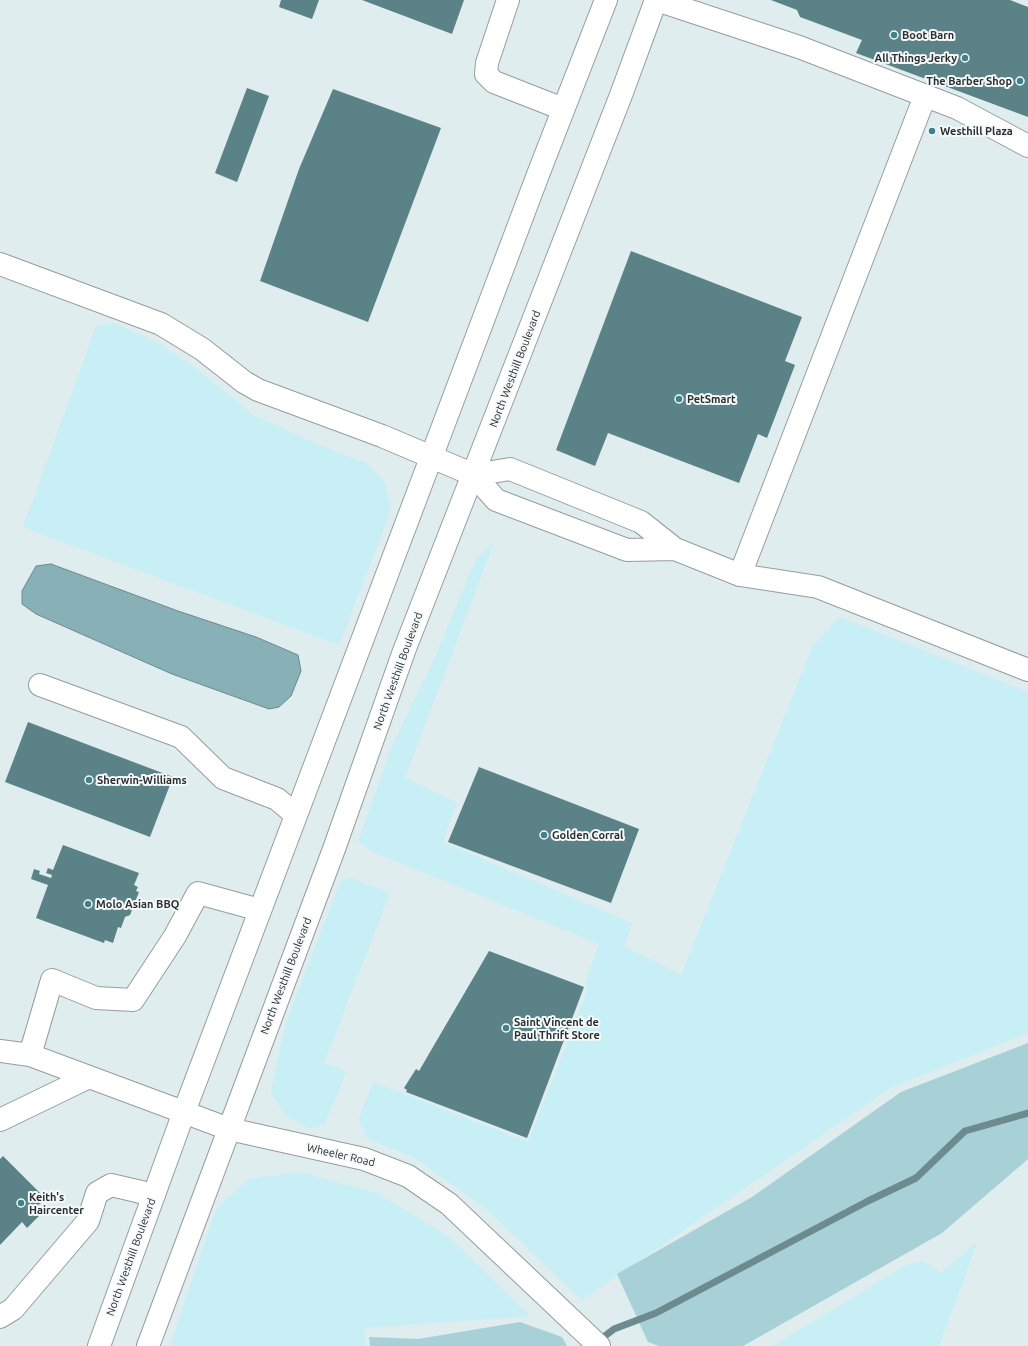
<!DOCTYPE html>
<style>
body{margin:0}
canvas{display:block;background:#f4fafb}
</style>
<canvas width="1028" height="1346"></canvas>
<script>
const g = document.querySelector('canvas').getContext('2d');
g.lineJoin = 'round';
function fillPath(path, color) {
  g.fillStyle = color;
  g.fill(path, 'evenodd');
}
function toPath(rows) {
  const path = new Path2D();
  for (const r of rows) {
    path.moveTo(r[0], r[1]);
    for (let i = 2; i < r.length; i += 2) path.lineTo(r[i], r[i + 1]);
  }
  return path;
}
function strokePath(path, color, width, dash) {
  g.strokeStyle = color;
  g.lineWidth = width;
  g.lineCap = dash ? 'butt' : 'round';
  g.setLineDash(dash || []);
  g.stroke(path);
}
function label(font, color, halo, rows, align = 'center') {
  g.font = font + ' Ubuntu,sans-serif';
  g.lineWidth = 4;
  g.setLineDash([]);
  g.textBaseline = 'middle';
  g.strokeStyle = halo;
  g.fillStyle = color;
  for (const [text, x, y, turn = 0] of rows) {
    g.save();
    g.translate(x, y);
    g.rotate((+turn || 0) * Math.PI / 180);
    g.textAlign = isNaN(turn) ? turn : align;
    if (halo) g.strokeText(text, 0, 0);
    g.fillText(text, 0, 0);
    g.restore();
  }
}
fillPath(toPath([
 [0,0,1028,0,1028,1346,0,1346]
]), '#dfedef');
fillPath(toPath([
 [115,323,160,344,197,369,253,415,310,441,366,463,385,482,390,508,384,529,339,645,23,527,96,327],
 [494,542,405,778,457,803,443,842,632,923,624,946,681,975,812,647,840,617,1028,692,1028,1033,892,1087,582,1300,485,1208,415,1158,366,1138,359,1119,373,1082,528,1142,588,989,585,982,599,944,373,852,358,842,391,749,435,657,476,559],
 [352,878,390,893,324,1063,346,1072,324,1126,309,1128,286,1116,271,1092,286,1022,341,880],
 [299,1172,377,1193,449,1237,530,1316,364,1328,366,1346,170,1346,216,1209,249,1179],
 [978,1241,939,1346,773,1346,906,1265,923,1261,941,1273]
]), '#c7eff5');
fillPath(toPath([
 [1028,1043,1028,1159,942,1233,743,1346,659,1346,648,1342,617,1274,752,1197,901,1092],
 [520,1322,562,1337,567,1346,370,1346,369,1337,418,1339]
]), '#a7d1d7');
const water = toPath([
 [51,564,178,611,256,637,298,655,301,671,291,696,279,707,269,709,172,674,36,614,22,604,22,591,36,566,51,564]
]);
fillPath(water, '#88b1b7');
strokePath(water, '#6d8a8e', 1);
strokePath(toPath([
 [597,1342,614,1329,656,1313,868,1201,916,1178,965,1131,1028,1113]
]), '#6d8a8e', 7);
fillPath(toPath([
 [281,0,319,0,312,19,279,7],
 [362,0,464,0,452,34],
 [771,0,1010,0,1028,7,1028,117,856,53,862,40,800,17,797,10],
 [247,88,269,96,237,182,215,173],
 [333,89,441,128,368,322,260,281,299,169],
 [631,251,802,317,785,361,795,365,767,438,758,434,739,483,608,433,595,466,556,450],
 [28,722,173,777,150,837,5,782],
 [479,767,639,829,611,903,448,842],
 [63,845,139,873,134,885,138,887,136,891,139,892,130,915,125,917,121,928,118,927,113,943,105,940,104,943,36,918,48,885,31,879,34,869,40,871,39,874,51,878,52,875,46,873,48,868,53,870],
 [489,951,584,987,527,1138,406,1092,407,1090,404,1088,416,1069,419,1071],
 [3,1156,46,1199,37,1206,43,1212,27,1228,22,1222,0,1245,0,1159]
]), '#5a8287');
const minor = toPath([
 [508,0,487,63,486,74,494,82,563,109],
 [657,0,799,47,957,108,1028,146],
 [0,264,161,324,202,349,244,382,258,390,382,436,474,475,496,500,627,550,675,549],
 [474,475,510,469,641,522,675,549,740,575,818,587,1028,670],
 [740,575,925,96],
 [40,685,181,737,223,778,277,799,296,815],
 [0,1051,30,1055,229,1129,364,1159,408,1176,449,1204,599,1346],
 [30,1055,52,980,96,998,133,1000,175,936,198,893,260,910],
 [0,1120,89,1077],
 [0,1317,13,1309,88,1221,97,1193,111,1185,154,1195],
 [99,1346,184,1112,539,172,606,0],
 [148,1346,334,849,404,651,621,95,656,0]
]);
strokePath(minor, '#979c9d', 24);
strokePath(minor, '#fff', 22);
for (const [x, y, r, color] of [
 [894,35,4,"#3c838c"],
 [965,58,4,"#3c838c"],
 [1020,81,4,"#3c838c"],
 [932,131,4,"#3c838c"],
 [679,399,4,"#3c838c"],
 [89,780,4,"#3c838c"],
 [544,835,4,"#3c838c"],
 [88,904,4,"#3c838c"],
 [506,1028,4,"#3c838c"],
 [21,1203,4,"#3c838c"]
]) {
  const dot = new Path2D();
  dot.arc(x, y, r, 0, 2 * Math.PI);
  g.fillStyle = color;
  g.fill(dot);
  strokePath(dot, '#f4fafb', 1.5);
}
label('bold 11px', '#2d2f2f', '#f4fafb', [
 ["Boot Barn",902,35],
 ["All Things Jerky",957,58,"right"],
 ["The Barber Shop",1012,81,"right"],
 ["Westhill Plaza",940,131],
 ["PetSmart",687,399],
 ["Sherwin-Williams",97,780],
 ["Golden Corral",552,835],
 ["Molo Asian BBQ",96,904],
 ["Saint Vincent de",514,1022],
 ["Paul Thrift Store",514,1035],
 ["Keith's",29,1197],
 ["Haircenter",29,1210]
], 'left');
label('11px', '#2d2f2f', '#f4fafb', [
 ["North Westhill Boulevard",515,369,-69],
 ["North Westhill Boulevard",398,671,-70],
 ["North Westhill Boulevard",286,976,-69],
 ["Wheeler Road",341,1155,13],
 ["North Westhill Boulevard",131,1257,-70]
]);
</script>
